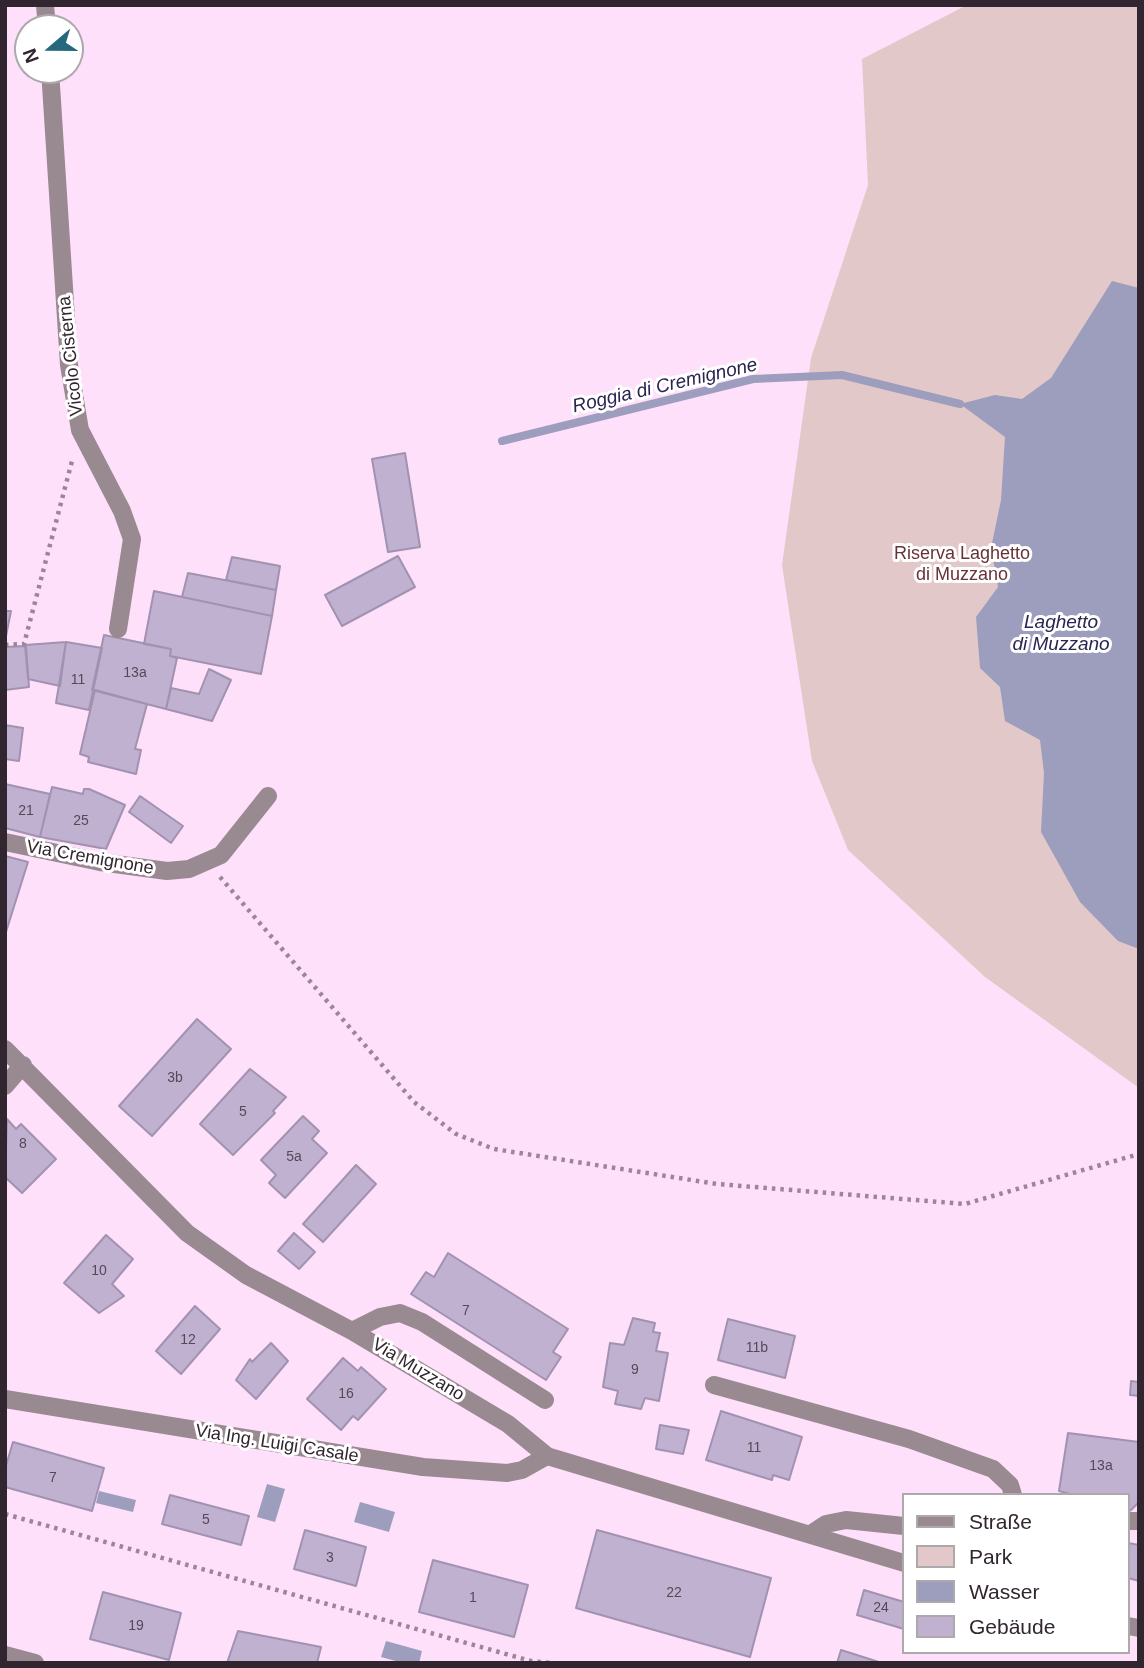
<!DOCTYPE html>
<meta charset="utf-8">
<style>
body{margin:0}
#map{position:relative;width:1144px;height:1668px;overflow:hidden;background:#fee0fa;font-family:Helvetica,sans-serif}
canvas{display:block}
.frame{position:absolute;inset:0;border:7px solid #31262f;pointer-events:none}
.legend{position:absolute;left:902px;top:1493px;width:228px;height:161px;box-sizing:border-box;background:#fff;border:2px solid #ada8ac;margin:0;padding:9px 12px;list-style:none;font-size:21px;color:#31262f}
.legend li{display:flex;align-items:center;gap:14px;height:35px}
.legend b{width:35px;border:2px solid #ada8ac}
.north{position:absolute;left:14px;top:14px;width:70px;height:70px;box-sizing:border-box;background:#fff;border:2px solid #ada8ac;border-radius:50%;rotate:250deg;font-size:19px;font-weight:700;line-height:28px;text-align:center;color:#31262f}
.north::after{content:'';display:block;margin:auto;width:24px;height:32px;background:#27697c;clip-path:polygon(50% 0,100% 100%,50% 72%,0 100%)}
</style>
<div id="map">
<canvas width="1144" height="1668"></canvas>
<div class="frame"></div>
<ul class="legend">
<li><b style="height:9px;background:#998990"></b>Straße</li>
<li><b style="height:19px;background:#e3c8ca"></b>Park</li>
<li><b style="height:19px;background:#9d9dbd"></b>Wasser</li>
<li><b style="height:19px;background:#c1b1d1"></b>Gebäude</li>
</ul>
<div class="north">N</div>
</div>
<script>
const context = document.querySelector('canvas').getContext('2d');
context.lineJoin = 'round';
function fillPath(path, color) {
  context.fillStyle = color;
  context.fill(path, 'evenodd');
}
function poly(rows) {
  const path = new Path2D();
  for (const r of rows) {
    path.moveTo(r[0], r[1]);
    for (let i = 2; i < r.length; i += 2) path.lineTo(r[i], r[i + 1]);
  }
  return path;
}
function stroke(path, color, width, dash) {
  context.strokeStyle = color;
  context.lineWidth = width;
  context.lineCap = dash ? 'butt' : 'round';
  context.setLineDash(dash || []);
  context.stroke(path);
}
function label(font, color, halo, rows, align = 'center') {
  context.font = font + ' Helvetica,sans-serif';
  context.lineWidth = 6;
  context.setLineDash([]);
  context.textBaseline = 'middle';
  context.strokeStyle = halo;
  context.fillStyle = color;
  for (const [text, x, y, turn = 0] of rows) {
    context.save();
    context.translate(x, y);
    context.rotate((+turn || 0) * Math.PI / 180);
    context.textAlign = isNaN(turn) ? turn : align;
    if (halo) context.strokeText(text, 0, 0);
    context.fillText(text, 0, 0);
    context.restore();
  }
}
fillPath(poly([
 [967,5,1139,5,1139,1088,985,977,848,850,812,761,782,565,811,358,868,185,862,59]
]), '#e3c8ca');
fillPath(poly([
 [1112,281,1139,288,1139,949,1118,941,1080,902,1041,832,1044,773,1040,740,1005,721,1000,687,980,668,976,617,998,587,991,548,1001,500,1005,437,960,404,995,395,1022,399,1051,378],
 [267,1484,285,1489,275,1522,257,1517],
 [99,1491,136,1500,133,1512,96,1503],
 [360,1502,395,1512,389,1532,354,1522],
 [386,1641,422,1651,419,1663,403,1663,381,1657]
]), '#9d9dbd');
stroke(poly([
 [502,441,753,379,842,375,960,404]
]), '#9d9dbd', 8);
const building = poly([
 [405,453,420,547,388,552,372,459,405,453],
 [398,556,415,587,342,626,325,595,398,556],
 [232,557,280,566,276,590,226,580,232,557],
 [188,573,276,590,272,616,182,597,188,573],
 [154,591,272,616,261,674,170,656,171,649,144,644,154,591],
 [5,611,11,611,5,641,5,611],
 [104,635,171,649,170,656,177,658,166,709,92,690,104,635],
 [66,642,102,648,89,710,56,703,66,642],
 [66,642,60,686,28,679,25,645,66,642],
 [26,646,29,687,5,690,5,647,26,646],
 [209,669,231,680,212,721,166,709,171,688,199,694,209,669],
 [95,690,147,704,135,749,141,750,136,774,88,762,89,757,80,754,95,690],
 [5,725,23,728,19,761,5,759,5,725],
 [5,784,50,794,40,837,5,828,5,784],
 [52,787,83,794,84,789,89,789,125,805,106,849,40,837,52,787],
 [140,796,183,826,171,843,129,812,140,796],
 [5,856,28,862,5,935,5,856],
 [197,1019,231,1049,152,1136,119,1106,197,1019],
 [250,1069,286,1097,273,1111,275,1113,233,1155,200,1124,250,1069],
 [303,1116,319,1131,312,1139,327,1153,285,1198,269,1183,276,1175,261,1160,303,1116],
 [7,1119,16,1129,21,1124,56,1159,22,1193,5,1177,7,1119],
 [356,1165,376,1184,323,1242,303,1224,356,1165],
 [294,1233,315,1252,299,1269,278,1251,294,1233],
 [106,1235,133,1259,112,1284,124,1296,99,1313,64,1283,106,1235],
 [448,1253,568,1329,553,1352,561,1357,546,1380,411,1294,426,1272,434,1277,448,1253],
 [195,1306,220,1329,181,1374,156,1351,195,1306],
 [633,1318,655,1323,653,1332,660,1333,656,1351,668,1353,659,1401,645,1398,641,1409,615,1404,618,1391,603,1387,610,1343,624,1345,633,1318],
 [728,1319,795,1336,785,1378,718,1360,728,1319],
 [271,1343,288,1361,256,1399,236,1380,250,1359,252,1362,271,1343],
 [343,1358,358,1371,361,1367,386,1389,358,1420,353,1416,341,1430,307,1399,343,1358],
 [1131,1381,1139,1382,1139,1396,1130,1395,1131,1381],
 [721,1411,802,1437,789,1480,773,1475,772,1480,706,1460,721,1411],
 [660,1425,689,1430,683,1454,656,1449,660,1425],
 [1068,1433,1139,1442,1139,1502,1131,1510,1128,1512,1128,1495,1074,1495,1059,1491,1068,1433],
 [13,1442,104,1468,92,1511,5,1487,5,1469,13,1442],
 [170,1495,249,1516,241,1545,162,1524,170,1495],
 [305,1530,366,1547,356,1586,294,1569,305,1530],
 [597,1530,771,1578,750,1657,576,1608,597,1530],
 [1128,1543,1139,1545,1139,1581,1128,1578,1128,1543],
 [433,1560,528,1585,514,1637,419,1612,433,1560],
 [864,1590,904,1602,904,1629,857,1615,864,1590],
 [103,1592,181,1613,169,1660,90,1639,103,1592],
 [238,1631,321,1647,317,1663,227,1663,238,1631],
 [841,1650,882,1663,837,1663,841,1650]
]);
fillPath(building, '#c1b1d1');
stroke(building, '#a292b1', 2);
stroke(poly([
 [5,645,24,644,72,461],
 [220,877,414,1102,456,1134,494,1149,717,1184,965,1204,1139,1154],
 [5,1514,531,1661,551,1663]
]), '#9b8697', 4.5, [3.5, 5]);
stroke(poly([
 [45,5,47,28],
 [50,70,69,365,80,430,122,511,132,539,118,629],
 [5,842,100,862,167,871,189,869,221,855,268,796],
 [5,1049,187,1233,246,1275,352,1331,508,1424,547,1456,904,1563],
 [5,1086,23,1065],
 [352,1331,380,1317,400,1313,422,1322,545,1400],
 [714,1385,909,1439,993,1469,1010,1485,1013,1495],
 [5,1399,423,1467,507,1473,522,1470,547,1456],
 [1128,1521,1139,1521],
 [811,1534,826,1524,846,1520,904,1526],
 [1128,1626,1139,1628],
 [5,1655,35,1663]
]), '#998990', 18);
label('14px', '#554958', null, [
 ["13a",135,673],
 ["11",78,680],
 ["21",26,811],
 ["25",81,821],
 ["3b",175,1078],
 ["5",243,1112],
 ["8",23,1144],
 ["5a",294,1157],
 ["10",99,1271],
 ["7",466,1311],
 ["12",188,1340],
 ["11b",757,1348],
 ["9",635,1370],
 ["16",346,1394],
 ["11",754,1448],
 ["13a",1101,1466],
 ["7",53,1478],
 ["5",206,1520],
 ["3",330,1558],
 ["22",674,1593],
 ["1",473,1598],
 ["24",881,1608],
 ["19",136,1626]
]);
label('18px', '#31262f', '#fff', [
 ["Vicolo Cisterna",71,356,-96],
 ["Via Cremignone",90,858,10],
 ["Via Muzzano",418,1370,31],
 ["Via Ing. Luigi Casale",277,1444,9]
]);
label('18px', '#683239', '#fff', [
 ["Riserva Laghetto",962,554],
 ["di Muzzano",962,575]
]);
label('italic 19px', '#2a2550', '#fff', [
 ["Roggia di Cremignone",665,386,-13],
 ["Laghetto",1061,623],
 ["di Muzzano",1061,645]
]);
</script>
